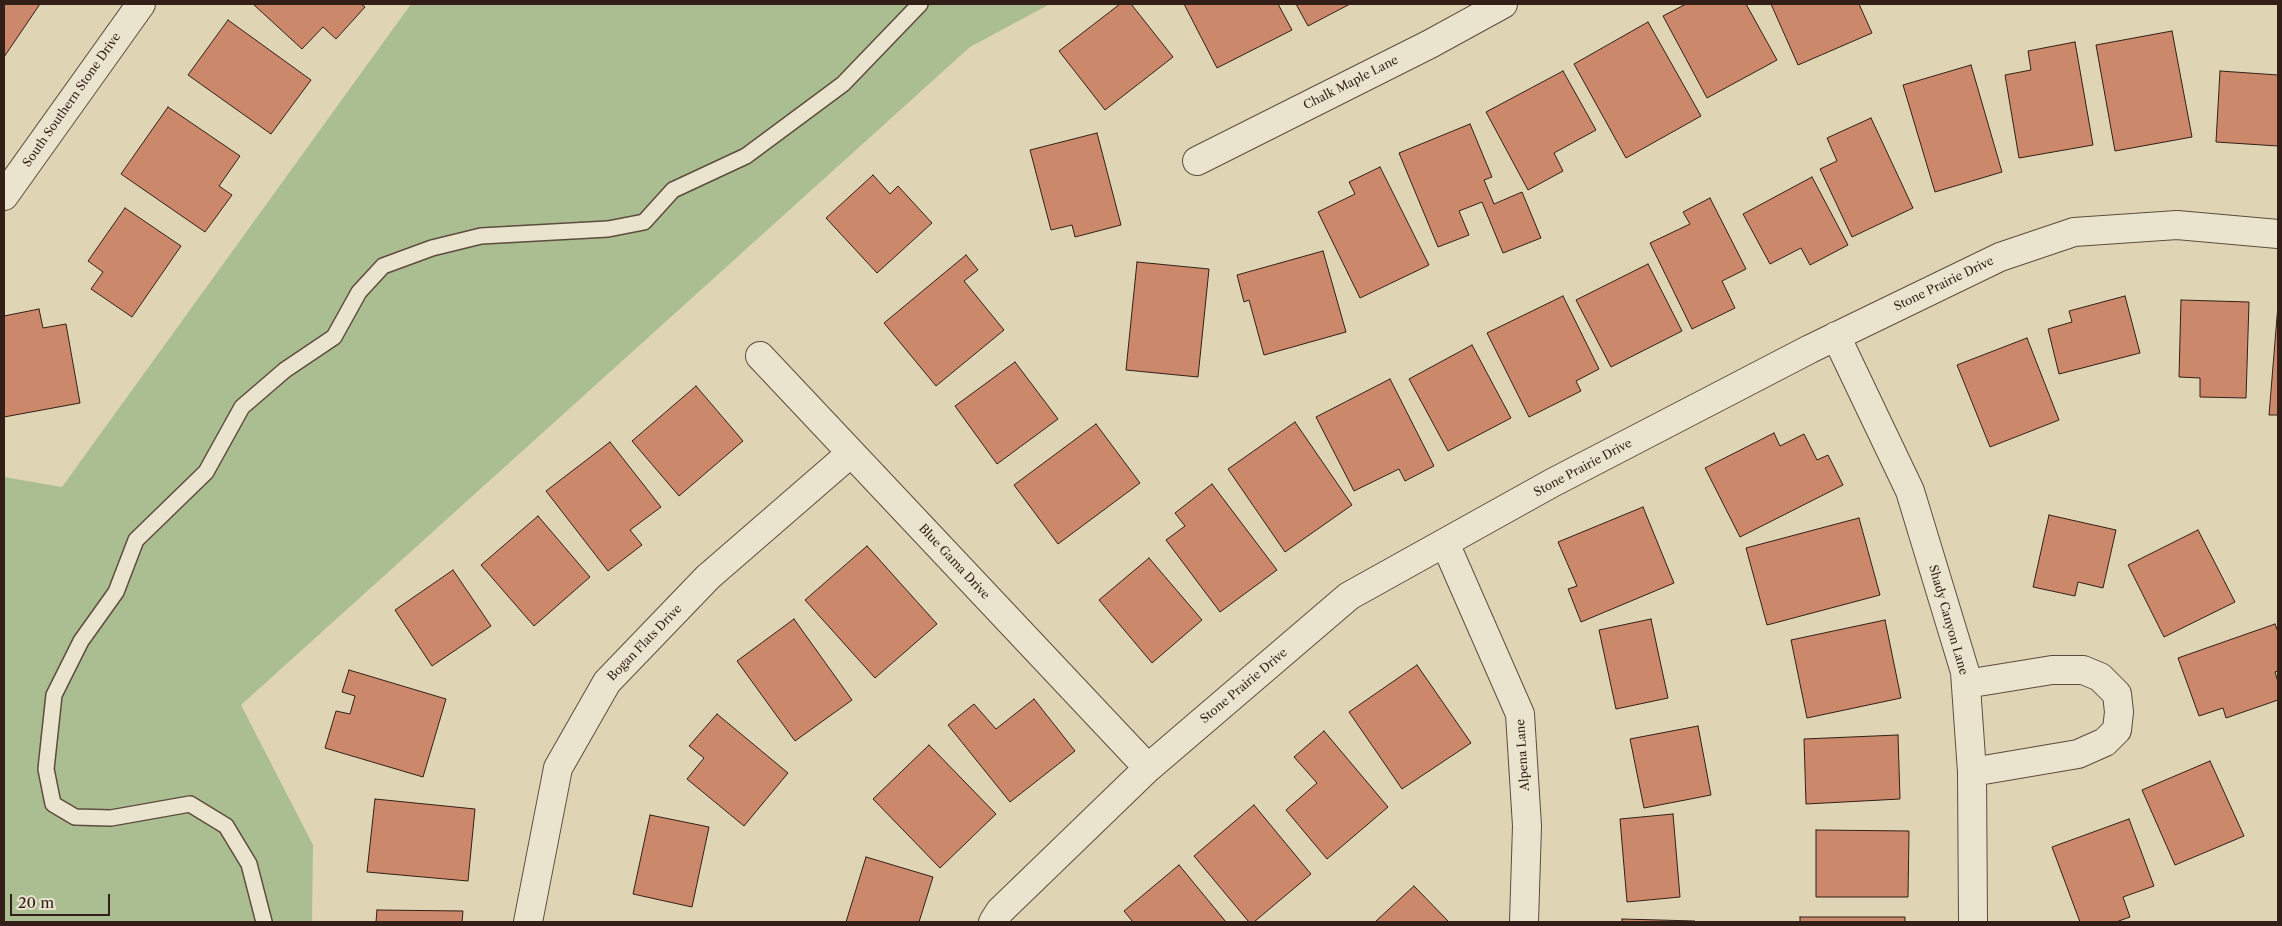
<!DOCTYPE html>
<style>
body{margin:0}
#map{position:relative;width:2282px;height:926px;overflow:hidden;background:#dfd5b4;font-family:"Libre Caslon Text",serif}
canvas{display:block}
.frame{position:absolute;inset:0;border:5px solid #331f17;pointer-events:none}
.scale{position:absolute;left:10px;top:894px;width:100px;height:22px;box-sizing:border-box;border:2px solid #331f17;border-top:0;padding-left:6px;font-size:15px;line-height:18px;white-space:nowrap;color:#331f17;-webkit-text-stroke:4px #eae4ce;paint-order:stroke}
</style>
<div id="map">
<canvas width="2282" height="926"></canvas>
<div class="frame"></div>
<div class="scale">20 m</div>
</div>
<script>
const context = document.querySelector('canvas').getContext('2d');
context.lineJoin = 'round';
function fillPath(path, color) {
  context.fillStyle = color;
  context.fill(path, 'evenodd');
}
function poly(rows) {
  const path = new Path2D();
  for (const r of rows) {
    path.moveTo(r[0], r[1]);
    for (let i = 2; i < r.length; i += 2) path.lineTo(r[i], r[i + 1]);
  }
  return path;
}
function stroke(path, color, width, dash) {
  context.strokeStyle = color;
  context.lineWidth = width;
  context.lineCap = dash ? 'butt' : 'round';
  context.setLineDash(dash || []);
  context.stroke(path);
}
function label(font, color, halo, rows, align = 'center') {
  context.font = font + ' "Libre Caslon Text",serif';
  context.lineWidth = 4;
  context.setLineDash([]);
  context.textBaseline = 'middle';
  context.strokeStyle = halo;
  context.fillStyle = color;
  for (const [text, x, y, turn = 0] of rows) {
    context.save();
    context.translate(x, y);
    context.rotate((+turn || 0) * Math.PI / 180);
    context.textAlign = isNaN(turn) ? turn : align;
    if (halo) context.strokeText(text, 0, 0);
    context.fillText(text, 0, 0);
    context.restore();
  }
}
fillPath(poly([
 [411,4,1050,4,970,47,241,705,313,845,312,922,4,922,4,477,62,487]
]), '#abbe92');
const building = poly([
 [4,4,40,4,4,57,4,4],
 [253,4,361,4,365,7,336,39,323,27,302,49,253,4],
 [1120,4,1131,4,1173,57,1105,110,1059,51,1120,4],
 [1184,4,1278,4,1292,30,1217,68,1184,4],
 [1296,4,1350,4,1308,26,1296,4],
 [1686,4,1746,4,1777,60,1707,98,1663,16,1686,4],
 [1771,4,1859,4,1872,33,1798,65,1771,4],
 [228,20,311,80,271,134,188,75,228,20],
 [1648,22,1701,116,1626,158,1574,64,1648,22],
 [2172,31,2192,137,2115,151,2096,45,2172,31],
 [2075,42,2093,145,2019,158,2005,75,2031,70,2028,51,2075,42],
 [1971,65,2002,172,1935,192,1903,85,1971,65],
 [1563,71,1596,130,1554,153,1563,171,1528,190,1486,112,1563,71],
 [2220,71,2278,75,2278,146,2216,142,2220,71],
 [168,107,240,156,219,186,232,195,205,232,121,174,168,107],
 [1871,118,1913,208,1852,237,1820,169,1837,161,1827,138,1871,118],
 [1470,124,1492,177,1484,180,1494,204,1522,192,1541,238,1503,253,1482,202,1459,211,1469,235,1438,247,1399,153,1470,124],
 [1097,133,1121,225,1075,237,1072,225,1051,230,1030,150,1097,133],
 [1380,167,1429,265,1360,298,1318,212,1355,194,1349,182,1380,167],
 [873,175,890,194,898,186,932,223,877,273,826,218,873,175],
 [1812,177,1848,245,1810,265,1801,248,1770,264,1743,214,1812,177],
 [1710,198,1746,269,1722,281,1735,308,1692,329,1650,243,1690,224,1683,212,1710,198],
 [125,208,181,246,132,317,91,289,103,272,88,261,125,208],
 [1323,251,1346,332,1264,355,1249,300,1244,302,1237,275,1323,251],
 [966,255,978,270,964,281,1004,330,936,386,884,323,966,255],
 [1137,262,1209,269,1198,377,1126,370,1137,262],
 [1648,264,1682,331,1611,367,1576,300,1648,264],
 [1563,296,1599,369,1576,381,1581,391,1529,417,1487,333,1563,296],
 [2125,296,2140,353,2059,374,2048,329,2072,322,2069,311,2125,296],
 [2181,300,2249,302,2246,398,2200,397,2200,378,2179,377,2181,300],
 [2278,305,2278,415,2269,415,2278,305],
 [39,309,43,328,66,324,80,403,4,417,4,316,39,309],
 [2027,338,2059,420,1990,447,1957,365,2027,338],
 [1472,345,1511,418,1448,451,1409,379,1472,345],
 [1015,362,1058,419,997,464,955,406,1015,362],
 [1390,379,1434,466,1405,481,1399,469,1354,491,1316,417,1390,379],
 [696,386,743,441,679,496,632,441,696,386],
 [1295,422,1352,505,1285,552,1228,469,1295,422],
 [1096,424,1140,483,1058,544,1014,485,1096,424],
 [1774,433,1780,446,1804,434,1817,460,1828,455,1843,485,1740,537,1705,468,1774,433],
 [610,442,661,507,630,530,642,545,608,571,546,491,610,442],
 [1212,484,1277,570,1220,612,1166,540,1185,526,1175,513,1212,484],
 [1643,507,1674,583,1581,622,1568,589,1577,586,1558,542,1643,507],
 [2049,515,2116,530,2103,588,2078,582,2075,596,2033,587,2049,515],
 [538,516,590,577,534,626,481,565,538,516],
 [1859,518,1880,595,1767,625,1746,548,1859,518],
 [2198,530,2235,602,2164,637,2128,565,2198,530],
 [867,546,937,624,875,678,805,600,867,546],
 [1149,558,1202,620,1152,663,1099,600,1149,558],
 [453,570,491,626,432,666,395,610,453,570],
 [794,619,852,700,795,741,737,661,794,619],
 [1651,619,1668,698,1616,709,1599,630,1651,619],
 [1885,620,1901,698,1807,718,1791,640,1885,620],
 [2275,624,2278,632,2278,671,2275,672,2278,682,2278,700,2226,718,2223,708,2199,716,2178,658,2275,624],
 [1417,665,1471,743,1402,789,1349,712,1417,665],
 [349,670,446,699,423,777,325,748,336,711,350,714,355,696,342,692,349,670],
 [1034,699,1075,751,1010,802,948,725,974,704,996,729,1034,699],
 [717,714,788,773,744,826,687,779,704,758,689,746,717,714],
 [1698,726,1711,795,1644,808,1630,739,1698,726],
 [1324,731,1388,807,1327,859,1286,810,1317,783,1294,757,1324,731],
 [1898,735,1900,799,1806,804,1804,739,1898,735],
 [929,745,996,814,940,868,873,799,929,745],
 [2210,761,2244,836,2175,865,2142,790,2210,761],
 [375,799,475,809,468,881,367,872,375,799],
 [1254,805,1311,874,1254,922,1249,922,1194,856,1254,805],
 [1673,814,1680,897,1627,902,1620,819,1673,814],
 [650,815,709,827,692,907,633,894,650,815],
 [2129,819,2154,886,2123,897,2130,917,2116,922,2080,922,2052,847,2129,819],
 [1816,830,1909,831,1908,897,1816,897,1816,830],
 [866,857,933,877,919,922,846,922,866,857],
 [1179,865,1226,922,1133,922,1124,911,1179,865],
 [1414,886,1449,922,1375,922,1414,886],
 [377,910,463,911,462,922,376,922,377,910],
 [1800,917,1905,917,1905,922,1800,922,1800,917],
 [1622,919,1695,921,1695,922,1622,922,1622,919]
]);
fillPath(building, '#cc886a');
stroke(building, '#331f17', 1);
const service = poly([
 [264,922,249,864,226,826,190,804,111,818,75,817,53,804,46,769,54,695,81,641,116,592,136,540,206,472,242,407,285,370,334,337,359,292,383,266,432,248,481,236,608,229,644,222,673,190,746,156,843,84,920,4]
]);
const minor = poly([
 [1197,161,1430,44,1503,4],
 [4,196,141,4],
 [1836,336,1910,491,1965,672,1972,772,1973,922],
 [760,356,1148,768],
 [1445,543,1520,714,1527,826,1524,922],
 [1966,684,2052,670,2083,670,2100,677,2117,694,2119,712,2117,730,2105,742,2078,754,1972,772],
 [528,922,558,768,607,682,708,577,851,453],
 [993,922,1000,911,1148,768,1349,596,1552,483,1810,349,2000,257,2074,232,2177,225,2278,234]
]);
stroke(service, '#5e4c3e', 18);
stroke(minor, '#5e4c3e', 30);
stroke(service, '#eae4ce', 15);
stroke(minor, '#eae4ce', 28);
label('12px', '#331f17', '#eae4ce', [
 ["Chalk Maple Lane",1351,83,-27],
 ["South Southern Stone Drive",72,100,-55],
 ["Stone Prairie Drive",1944,284,-26],
 ["Stone Prairie Drive",1583,468,-28],
 ["Blue Gama Drive",954,562,47],
 ["Shady Canyon Lane",1948,620,74],
 ["Bogan Flats Drive",645,643,-46],
 ["Stone Prairie Drive",1244,686,-40],
 ["Alpena Lane",1523,755,-94]
]);
</script>
